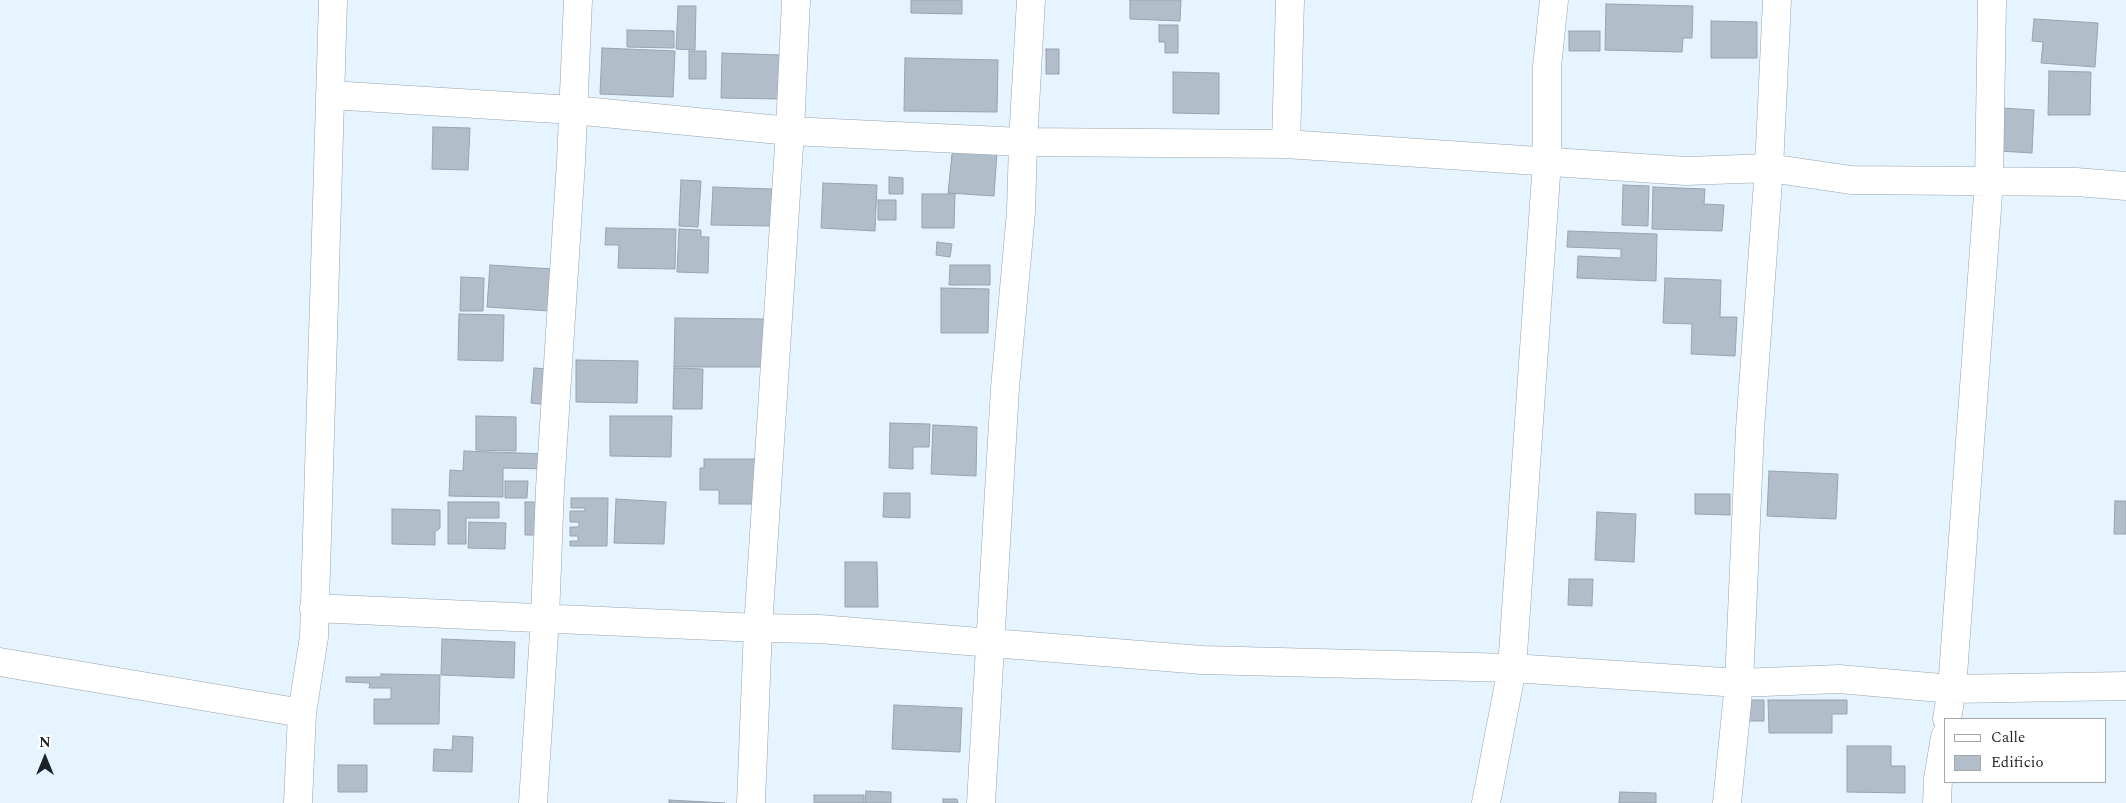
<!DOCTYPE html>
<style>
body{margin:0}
#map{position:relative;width:2126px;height:803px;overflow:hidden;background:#e6f4ff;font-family:Spectral,serif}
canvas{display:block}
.legend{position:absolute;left:1944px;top:718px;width:162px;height:65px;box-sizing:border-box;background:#fff;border:1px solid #a5a7a8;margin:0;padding:6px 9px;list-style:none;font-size:15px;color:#1d2226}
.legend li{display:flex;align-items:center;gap:10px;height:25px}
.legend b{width:25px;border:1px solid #a5a7a8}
.north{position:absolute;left:20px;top:733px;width:50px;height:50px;-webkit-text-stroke:4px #fff;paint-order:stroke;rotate:0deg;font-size:14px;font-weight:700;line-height:20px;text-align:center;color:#1d2226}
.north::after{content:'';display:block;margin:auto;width:18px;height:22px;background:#1d2226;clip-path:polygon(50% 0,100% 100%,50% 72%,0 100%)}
</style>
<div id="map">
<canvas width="2126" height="803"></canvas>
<ul class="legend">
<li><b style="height:6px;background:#fff"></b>Calle</li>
<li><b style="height:14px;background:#b1bec9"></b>Edificio</li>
</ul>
<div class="north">N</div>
</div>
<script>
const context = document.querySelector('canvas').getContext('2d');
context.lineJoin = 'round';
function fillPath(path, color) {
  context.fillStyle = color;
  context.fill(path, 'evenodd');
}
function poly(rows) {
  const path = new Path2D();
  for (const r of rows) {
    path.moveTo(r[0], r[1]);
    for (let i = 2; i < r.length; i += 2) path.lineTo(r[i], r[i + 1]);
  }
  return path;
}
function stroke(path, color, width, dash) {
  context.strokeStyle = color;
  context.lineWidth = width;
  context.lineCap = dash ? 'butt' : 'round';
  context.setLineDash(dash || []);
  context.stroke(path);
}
const building = poly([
 [911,0,962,0,962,14,911,13,911,0],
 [1130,0,1181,0,1180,21,1130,19,1130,0],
 [1606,4,1693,6,1692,38,1683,38,1682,52,1605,50,1606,4],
 [678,6,696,6,695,50,676,49,678,6],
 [2034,19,2098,23,2095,67,2041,63,2043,42,2032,41,2034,19],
 [1711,21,1757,22,1757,58,1711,58,1711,21],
 [1159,25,1178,25,1178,53,1165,53,1165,42,1159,42,1159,25],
 [627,30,674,31,674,48,627,47,627,30],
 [1569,31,1600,31,1600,51,1569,51,1569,31],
 [602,48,675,51,673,97,600,94,602,48],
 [1046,49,1059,49,1059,74,1046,74,1046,49],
 [689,51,706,51,706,79,689,79,689,51],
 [722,53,781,55,781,99,721,98,722,53],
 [905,58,998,60,997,112,904,111,905,58],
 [2049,71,2091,72,2090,115,2048,115,2049,71],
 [1173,72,1219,73,1219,114,1173,113,1173,72],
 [2002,108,2034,110,2032,153,1999,151,2002,108],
 [433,127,470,128,468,170,432,169,433,127],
 [955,149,997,152,994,196,948,193,952,154,955,149],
 [889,177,903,178,903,194,889,194,889,177],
 [681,180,701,181,698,227,679,226,681,180],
 [823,183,877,185,875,231,821,228,823,183],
 [1623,185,1649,186,1648,226,1622,225,1623,185],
 [713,187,772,189,771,226,711,225,713,187],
 [1653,187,1705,189,1704,204,1724,205,1722,231,1652,229,1653,187],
 [922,194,955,194,954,228,922,228,922,194],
 [878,200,896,200,896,220,878,220,878,200],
 [606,228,676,229,675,269,618,268,619,245,605,245,606,228],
 [679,229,701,230,701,237,709,237,708,273,677,272,679,229],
 [1568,231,1657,234,1656,281,1577,278,1578,256,1621,258,1621,249,1567,247,1568,231],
 [937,242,952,244,950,257,936,255,937,242],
 [490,265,553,269,550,311,487,307,490,265],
 [950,265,990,265,990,285,949,285,950,265],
 [461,277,484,278,483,311,460,311,461,277],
 [1665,278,1721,280,1720,317,1737,317,1735,356,1691,354,1692,324,1663,323,1665,278],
 [941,288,989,289,988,333,941,333,941,288],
 [459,314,504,315,503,361,458,360,459,314],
 [675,318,764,319,763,367,674,367,675,318],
 [576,360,638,361,637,403,576,402,576,360],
 [534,368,549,369,547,405,531,403,534,368],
 [674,368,703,369,702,409,673,409,674,368],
 [476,416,516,417,516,451,476,450,476,416],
 [610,416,672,416,671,457,610,456,610,416],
 [890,423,930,424,929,447,913,447,913,469,889,468,890,423],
 [933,425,977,427,976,476,931,474,933,425],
 [464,451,547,454,547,469,503,468,503,497,449,496,450,470,463,471,464,451],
 [704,459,761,459,760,504,719,504,719,490,700,490,700,468,704,468,704,459],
 [1769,471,1838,474,1836,519,1767,516,1769,471],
 [505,481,528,481,527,498,505,498,505,481],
 [884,493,910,493,910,518,883,517,884,493],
 [1695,494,1730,494,1730,515,1695,514,1695,494],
 [571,498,608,498,607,546,570,546,570,541,578,541,578,536,570,536,570,527,579,527,579,522,570,522,570,511,585,511,585,508,571,508,571,498],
 [616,499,666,502,664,544,614,543,616,499],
 [2115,501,2126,501,2126,534,2114,534,2115,501],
 [448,502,499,502,499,518,466,518,466,544,448,544,448,502],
 [525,502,541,502,541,535,525,535,525,502],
 [392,509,440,510,440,528,435,532,435,545,392,544,392,509],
 [1597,512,1636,514,1634,562,1595,560,1597,512],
 [469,522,506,523,505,549,468,548,469,522],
 [845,562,877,562,878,607,845,607,845,562],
 [1569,579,1593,579,1592,606,1568,605,1569,579],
 [442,639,515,642,514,678,441,675,442,639],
 [381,674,440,675,439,724,374,724,374,699,391,699,391,688,369,688,370,683,346,682,346,677,381,677,381,674],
 [1747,700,1764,700,1764,721,1747,721,1747,700],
 [1768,700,1847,700,1847,714,1832,714,1832,733,1769,733,1768,700],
 [894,705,962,708,960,752,892,749,894,705],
 [453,736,473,737,472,772,433,771,434,749,452,750,453,736],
 [1847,746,1891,746,1891,766,1905,766,1905,793,1847,792,1847,746],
 [338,765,367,765,367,792,338,792,338,765],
 [866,791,891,792,891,803,865,803,866,791],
 [1620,792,1656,793,1656,803,1619,803,1620,792],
 [814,795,864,795,864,803,814,803,814,795],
 [943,799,957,799,958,803,943,803,943,799],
 [669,800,725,803,669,803,669,800]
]);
fillPath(building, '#b1bec9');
stroke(building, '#97a4ae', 1);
const minor = poly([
 [330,95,573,110,790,131,1023,142,1286,144,1686,171,1769,168,1851,180,2076,182,2126,186],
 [1286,144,1290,0],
 [314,608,758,628,819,629,1202,660,1512,668,1739,683,1839,679,1952,689,2126,686],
 [0,662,302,713],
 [1947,719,1952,689,1989,181,1992,0],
 [298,803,302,713,314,637,333,0],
 [533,803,545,618,550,488,571,162,578,0],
 [751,803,758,628,790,131,796,0],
 [981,803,1005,388,1021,212,1023,142,1031,0],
 [1486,803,1512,668,1547,161,1547,67,1554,0],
 [1727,803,1739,683,1750,429,1769,168,1777,0],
 [1937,803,1938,779,1945,737]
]);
stroke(minor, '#96a3ad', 29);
stroke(minor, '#fff', 28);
</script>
